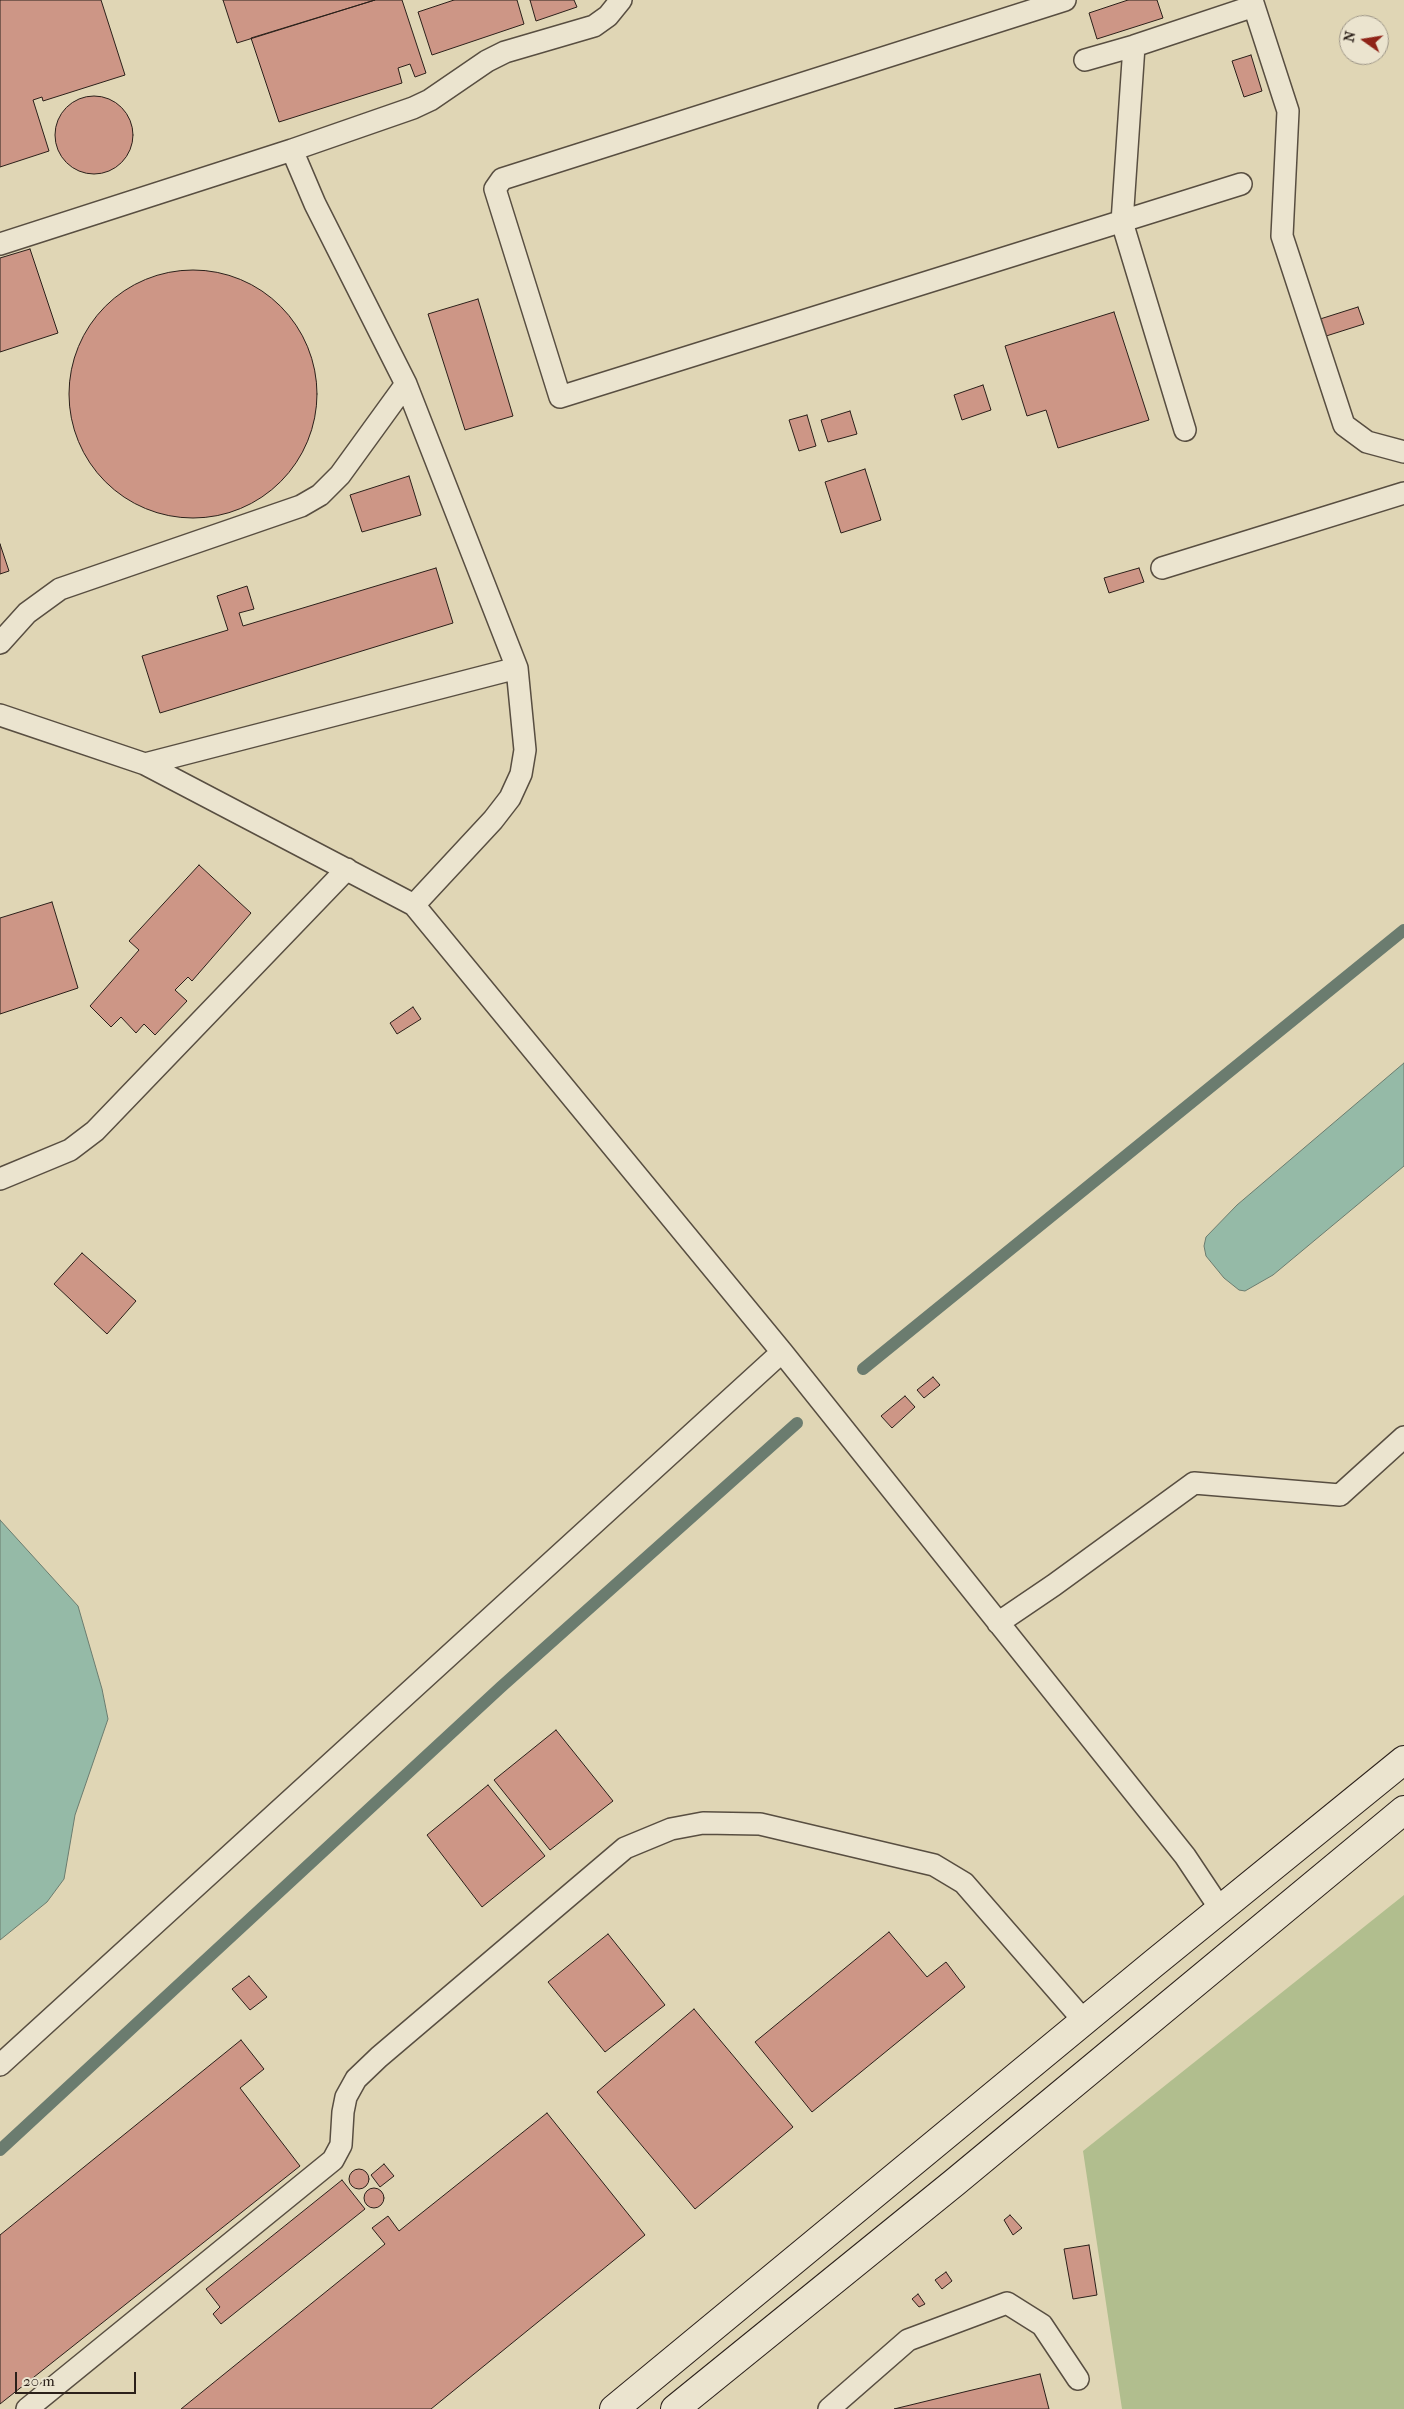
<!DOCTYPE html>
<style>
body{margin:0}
#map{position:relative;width:1404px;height:2409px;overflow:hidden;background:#e0d6b5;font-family:"IM FELL French Canon",serif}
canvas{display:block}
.north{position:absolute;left:1339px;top:15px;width:50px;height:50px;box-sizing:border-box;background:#ebe4cf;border:1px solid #9e9687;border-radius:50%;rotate:283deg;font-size:14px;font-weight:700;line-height:20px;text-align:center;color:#2b201a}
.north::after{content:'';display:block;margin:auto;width:18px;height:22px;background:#8f2418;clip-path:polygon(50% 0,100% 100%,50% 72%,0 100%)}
.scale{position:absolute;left:15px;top:2372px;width:121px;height:22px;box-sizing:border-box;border:2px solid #2b201a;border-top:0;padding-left:6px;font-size:15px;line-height:18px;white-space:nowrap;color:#2b201a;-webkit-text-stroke:4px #ebe4cf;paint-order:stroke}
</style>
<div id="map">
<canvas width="1404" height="2409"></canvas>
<div class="north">N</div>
<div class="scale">20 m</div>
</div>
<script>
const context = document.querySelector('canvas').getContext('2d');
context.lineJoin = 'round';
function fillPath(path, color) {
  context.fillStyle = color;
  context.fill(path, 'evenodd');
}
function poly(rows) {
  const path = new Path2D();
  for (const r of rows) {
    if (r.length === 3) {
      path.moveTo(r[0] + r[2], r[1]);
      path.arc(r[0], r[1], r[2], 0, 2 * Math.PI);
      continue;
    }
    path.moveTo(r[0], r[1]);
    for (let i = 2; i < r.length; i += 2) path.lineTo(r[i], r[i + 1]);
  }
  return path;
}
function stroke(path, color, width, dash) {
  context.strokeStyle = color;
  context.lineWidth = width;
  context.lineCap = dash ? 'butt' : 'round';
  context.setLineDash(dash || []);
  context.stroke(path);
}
fillPath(poly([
 [1404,1895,1404,2409,1122,2409,1083,2151]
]), '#b1be8e');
const water = poly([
 [1404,1063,1404,1166,1273,1275,1245,1291,1239,1290,1224,1278,1206,1256,1204,1246,1206,1237,1237,1205,1404,1063],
 [0,1520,78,1606,102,1689,108,1719,75,1815,64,1879,47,1902,0,1940,0,1520]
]);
fillPath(water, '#95baa7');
stroke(water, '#6b7c6f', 1);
stroke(poly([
 [863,1369,1404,930],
 [0,2150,501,1687,797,1423]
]), '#6b7c6f', 12);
const building = poly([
 [0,0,101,0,125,75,43,101,42,97,33,100,49,151,0,167,0,0],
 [223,0,375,0,237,43,223,0],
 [375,0,402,0,426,73,415,77,410,64,398,68,402,83,279,122,251,38,375,0],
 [454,0,517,0,524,24,432,55,418,12,454,0],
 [530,0,574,0,577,7,536,21,530,0],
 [1128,0,1157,0,1163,18,1097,39,1089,13,1128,0],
 [1251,55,1262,91,1244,97,1232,61,1251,55],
 [94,135,39],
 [30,249,58,333,0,352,0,258,30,249],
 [193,394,124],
 [478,299,513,416,465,430,428,314,478,299],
 [1358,307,1364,324,1323,337,1317,320,1358,307],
 [1114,312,1149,420,1058,448,1046,410,1027,416,1005,346,1114,312],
 [983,385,991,410,962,420,954,395,983,385],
 [850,411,857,434,828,442,821,420,850,411],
 [807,415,816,446,799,451,789,420,807,415],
 [865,469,881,520,841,533,825,482,865,469],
 [409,476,421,515,362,532,350,495,409,476],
 [0,544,9,571,0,574,0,544],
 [436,568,453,623,160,713,142,656,228,630,217,596,247,586,254,609,239,613,243,626,436,568],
 [1139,568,1144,582,1109,593,1104,578,1139,568],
 [199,865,251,913,192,981,188,977,175,990,187,1001,155,1035,144,1024,136,1033,121,1017,111,1027,90,1006,139,950,129,941,199,865],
 [52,902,78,988,0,1014,0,918,52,902],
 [413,1007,421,1019,397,1034,390,1023,413,1007],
 [82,1253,136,1301,107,1334,54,1284,82,1253],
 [933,1377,940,1385,924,1398,917,1390,933,1377],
 [905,1396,915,1407,892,1428,881,1416,905,1396],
 [556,1730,613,1801,550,1850,494,1780,556,1730],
 [488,1785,545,1856,482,1907,427,1835,488,1785],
 [889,1932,927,1977,946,1962,965,1987,812,2112,755,2042,889,1932],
 [608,1934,665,2005,605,2052,548,1982,608,1934],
 [249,1976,267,1997,250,2010,232,1989,249,1976],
 [694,2009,793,2127,695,2209,597,2092,694,2009],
 [241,2040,264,2069,240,2088,300,2166,0,2404,0,2235,241,2040],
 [547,2113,645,2235,431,2409,181,2409,385,2244,372,2228,388,2216,399,2231,547,2113],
 [384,2164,394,2176,380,2187,371,2175,384,2164],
 [359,2179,10],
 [342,2180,365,2209,221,2324,213,2314,220,2307,206,2289,342,2180],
 [374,2198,10],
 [1010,2215,1022,2228,1013,2235,1004,2220,1010,2215],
 [1089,2245,1097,2295,1073,2299,1064,2249,1089,2245],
 [946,2272,952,2281,942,2289,935,2280,946,2272],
 [918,2294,925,2304,919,2307,912,2299,918,2294],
 [1040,2374,1049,2409,894,2409,968,2391,1040,2374]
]);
fillPath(building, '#cd9686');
stroke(building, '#2b201a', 1);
const lane = poly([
 [1065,0,502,179,495,189,560,397,1241,184],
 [1252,0,1288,111,1282,236,1344,425,1367,442,1404,452],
 [1134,46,1122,222,1185,430],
 [1085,60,1134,46,1254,6],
 [0,244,292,150],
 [1162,568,1404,493],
 [0,643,27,613,60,589,301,506,320,495,340,475,406,384],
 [0,715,145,764,414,905,782,1352,1185,1856,1221,1910],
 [145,764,517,668],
 [414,905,493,820,510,798,521,774,525,750,517,668,406,384,315,204,292,150,413,108,430,100,487,61,505,52,594,26,608,16,621,0],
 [0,1179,70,1150,95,1131,347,869],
 [998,1623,1054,1585,1194,1483,1340,1495,1404,1437],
 [0,2065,782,1352],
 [27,2409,333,2160,341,2145,343,2112,346,2097,356,2079,379,2057,625,1848,671,1829,703,1823,760,1824,934,1865,964,1883,1085,2022],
 [829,2409,908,2340,1007,2303,1042,2325,1078,2379]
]);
const secondary = poly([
 [614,2409,1153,1964,1404,1760],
 [675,2409,955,2182,1404,1810]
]);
stroke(lane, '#584e41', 24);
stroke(secondary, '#2b201a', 30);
stroke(lane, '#ebe4cf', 21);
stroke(secondary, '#ebe4cf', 28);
</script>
